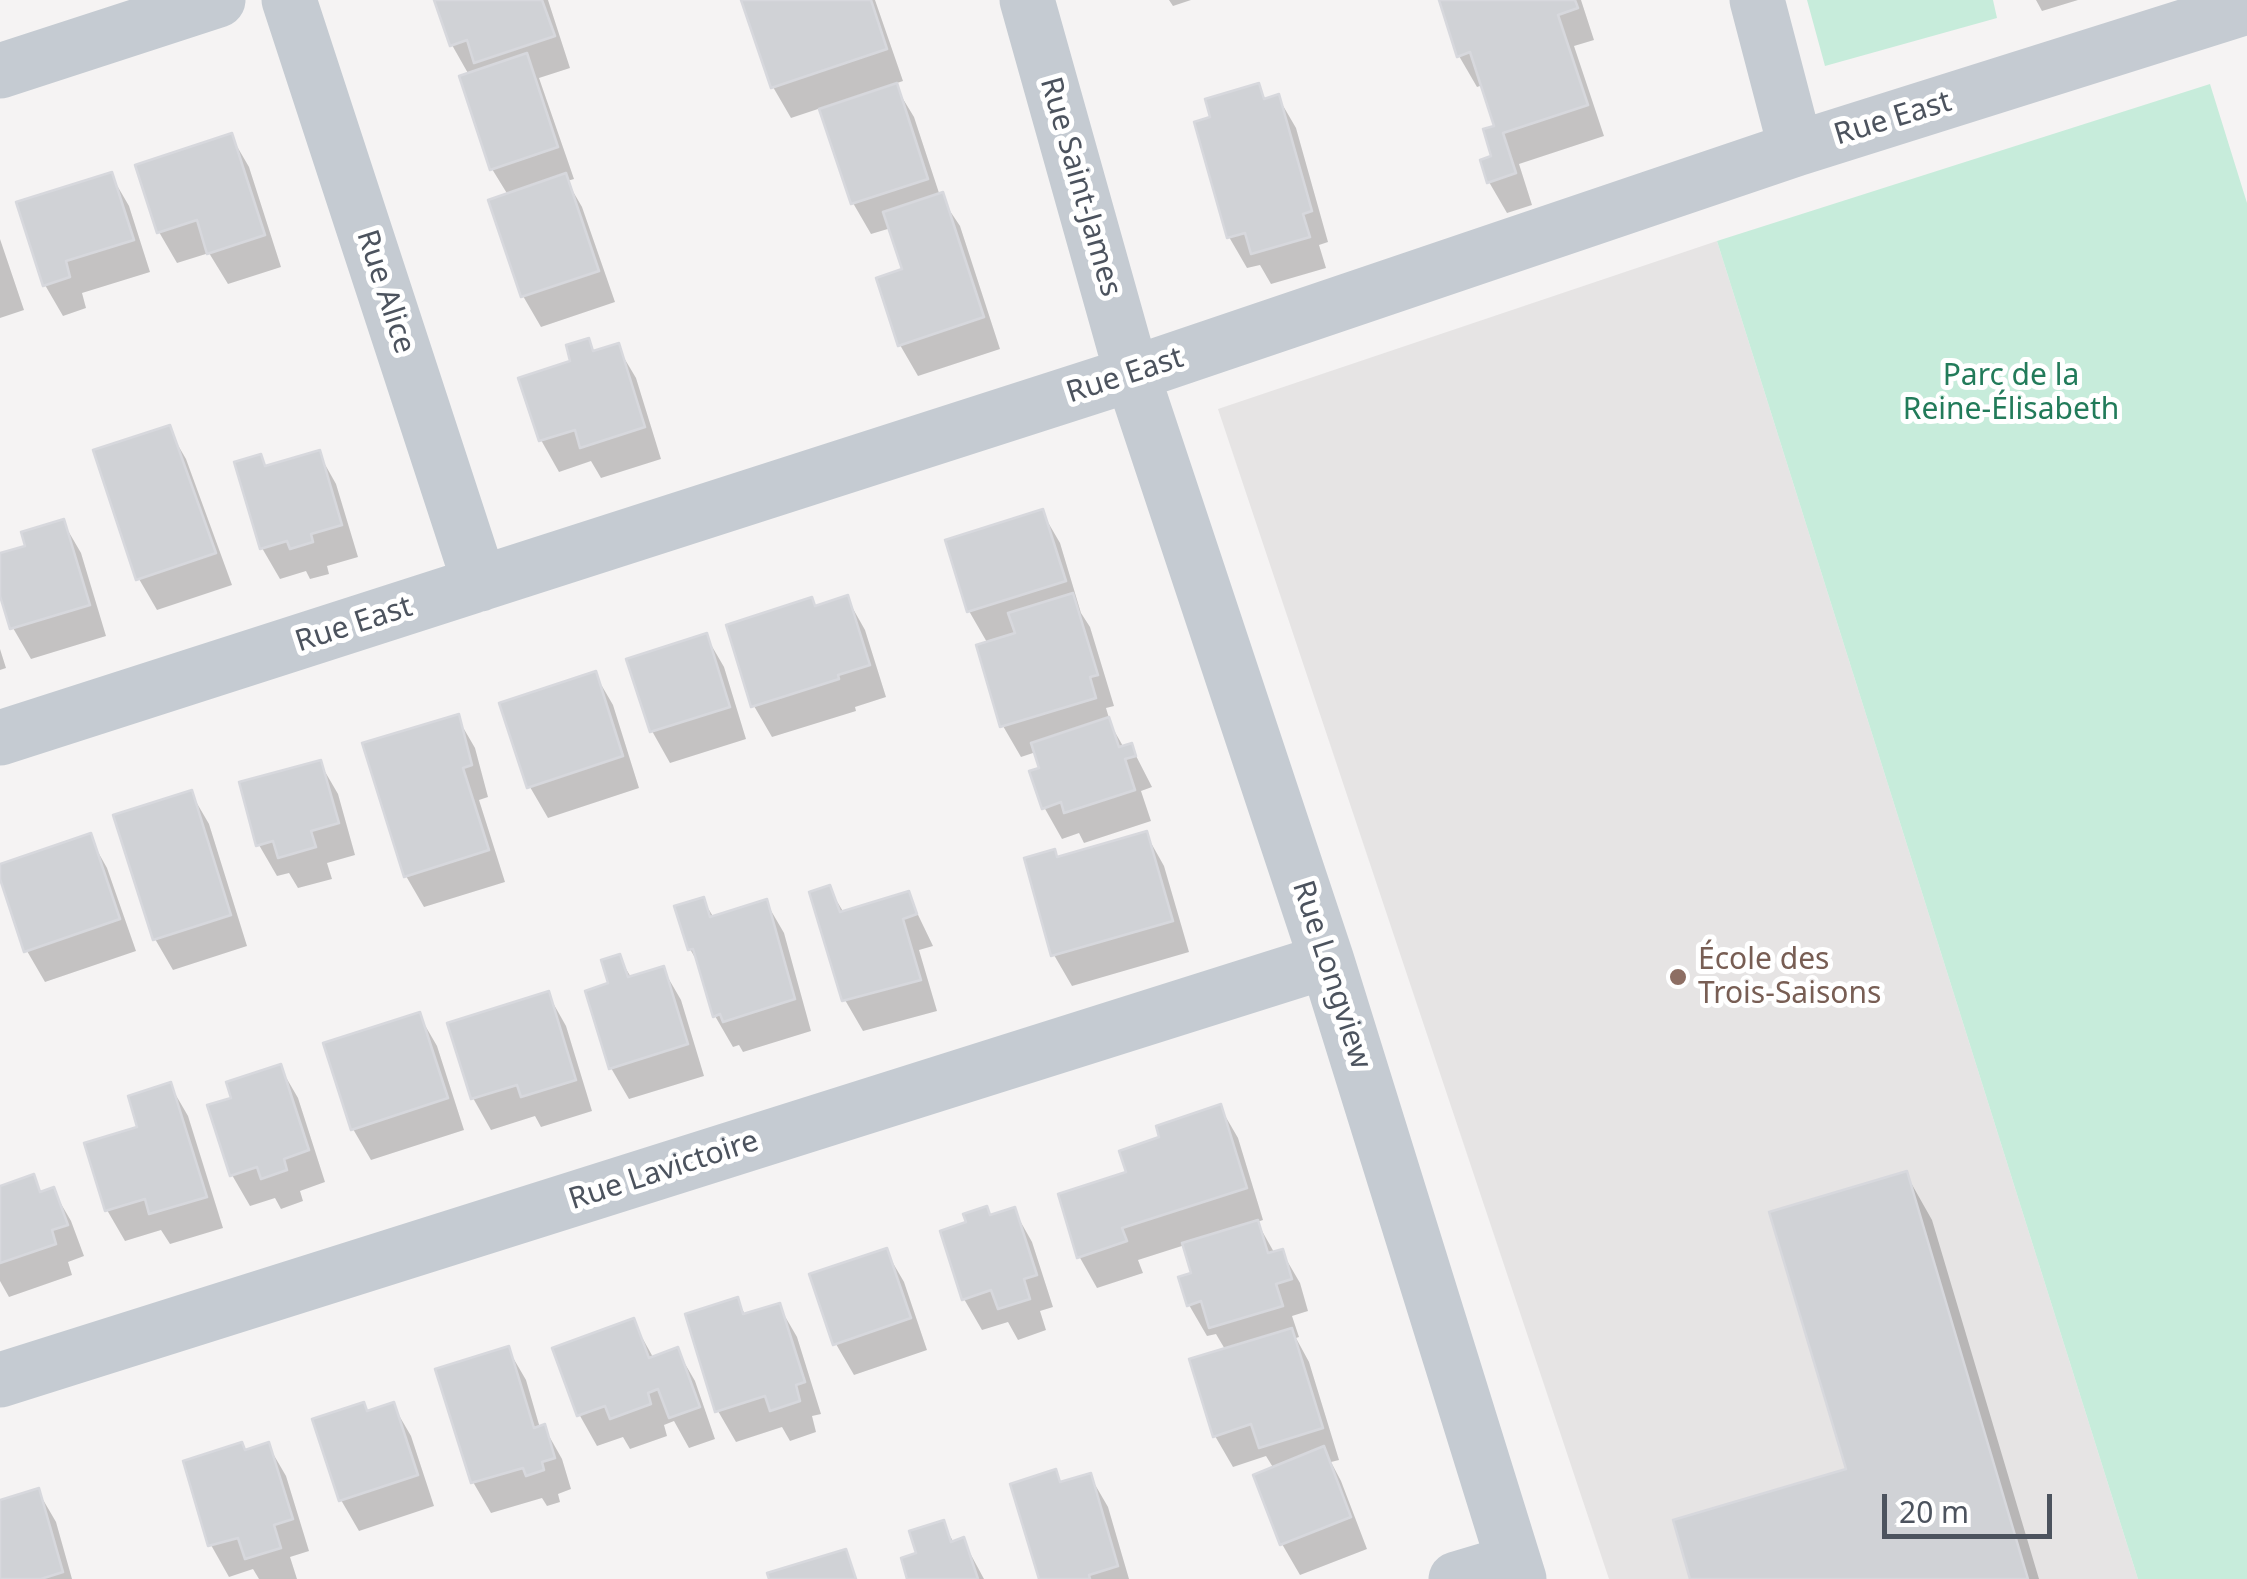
<!DOCTYPE html>
<meta charset="utf-8">
<style>
body{margin:0}
#map{position:relative;width:2247px;height:1579px;overflow:hidden;background:#f5f3f3;font-family:"Noto Sans",sans-serif}
canvas{display:block}
.scale{position:absolute;left:1882px;top:1494px;width:170px;height:45px;box-sizing:border-box;border:5px solid #4c535e;border-top:0;padding-left:12px;font-size:30px;line-height:35px;white-space:nowrap;color:#4c535e;-webkit-text-stroke:8px #fff;paint-order:stroke}
</style>
<div id="map">
<canvas width="2247" height="1579"></canvas>
<div class="scale">20 m</div>
</div>
<script>
const context = document.querySelector('canvas').getContext('2d');
context.lineJoin = 'round';
function fillPath(path, color) {
  context.fillStyle = color;
  context.fill(path, 'evenodd');
}
function poly(rows) {
  const path = new Path2D();
  for (const r of rows) {
    path.moveTo(r[0], r[1]);
    for (let i = 2; i < r.length; i += 2) path.lineTo(r[i], r[i + 1]);
  }
  return path;
}
function stroke(path, color, width, dash) {
  context.strokeStyle = color;
  context.lineWidth = width;
  context.lineCap = dash ? 'butt' : 'round';
  context.setLineDash(dash || []);
  context.stroke(path);
}
function label(font, color, halo, rows, align = 'center') {
  context.font = font + ' "Noto Sans",sans-serif';
  context.lineWidth = 10;
  context.setLineDash([]);
  context.textBaseline = 'middle';
  context.strokeStyle = halo;
  context.fillStyle = color;
  for (const [text, x, y, turn = 0] of rows) {
    context.save();
    context.translate(x, y);
    context.rotate((+turn || 0) * Math.PI / 180);
    context.textAlign = isNaN(turn) ? turn : align;
    if (halo) context.strokeText(text, 0, 0);
    context.fillText(text, 0, 0);
    context.restore();
  }
}
fillPath(poly([
 [1717,241,2138,1579,1609,1579,1218,409]
]), '#e6e4e4');
fillPath(poly([
 [1807,0,1993,0,1997,18,1825,66],
 [2210,84,2247,203,2247,1579,2138,1579,1717,241]
]), '#c7ecdb');
fillPath(poly([
 [437,0,548,0,570,68,539,78,574,179,567,181,582,207,615,302,541,327,523,296,508,195,492,169,469,75,452,45],
 [744,0,875,0,903,81,894,84,914,117,940,196,960,226,1000,349,918,376,900,345,905,271,891,228,871,234,853,203,821,108,791,118,773,87],
 [1169,0,1191,0,1173,6],
 [1442,0,1581,0,1594,40,1574,46,1604,136,1519,164,1532,205,1507,213,1489,182,1497,127,1483,85,1477,87,1459,56],
 [2036,0,2078,0,2042,11],
 [1258,86,1266,100,1278,97,1296,128,1328,242,1319,245,1326,268,1271,284,1260,265,1247,268,1229,237,1214,119],
 [231,136,249,167,281,267,228,284,209,253,177,263,159,232],
 [111,175,129,206,150,272,82,293,86,308,63,316,45,285],
 [0,239,24,310,0,318],
 [588,341,595,353,617,346,636,378,661,459,601,478,591,461,559,472,541,440,522,379,573,362],
 [168,428,186,459,232,585,157,610,139,579],
 [318,452,336,484,358,557,327,566,329,574,310,579,306,571,280,579,262,548,260,457,266,468],
 [1042,512,1060,543,1081,613,1090,627,1114,706,1106,708,1111,725,1124,748,1131,746,1152,787,1141,791,1151,821,1084,843,1079,833,1062,839,1044,807,1042,770,1036,752,1021,757,1003,726,988,644,969,611],
 [63,522,81,553,106,636,31,659,13,628,0,588,0,556,28,547],
 [847,598,865,630,886,697,855,707,856,711,772,737,754,706,815,608],
 [706,636,724,667,746,739,670,763,652,731,629,661],
 [0,649,6,668,0,670],
 [595,674,613,705,639,788,548,818,530,787],
 [457,717,475,748,488,797,479,800,505,882,424,907,406,876],
 [320,763,338,794,355,855,327,863,332,879,298,888,289,873,277,876,259,845],
 [191,793,209,824,247,946,173,970,155,939],
 [1146,834,1164,866,1189,952,1072,986,1054,955,1058,859],
 [89,836,107,868,136,951,45,982,27,951,0,867],
 [829,888,844,913,908,894,933,946,919,950,937,1011,863,1031,845,1000],
 [703,900,714,918,766,902,784,933,811,1031,743,1052,739,1045,733,1047,715,1016,702,970,690,949],
 [619,957,632,979,663,969,681,1000,704,1076,629,1099,611,1068,612,985],
 [548,994,566,1026,592,1111,541,1127,535,1116,491,1130,473,1098],
 [419,1015,437,1046,464,1130,371,1160,353,1129],
 [280,1067,298,1098,325,1182,300,1191,303,1201,281,1209,275,1198,250,1206,232,1175,234,1100],
 [170,1085,188,1116,223,1228,170,1244,161,1230,125,1241,107,1210,140,1129],
 [1220,1107,1238,1138,1263,1220,1257,1222,1275,1254,1282,1252,1300,1283,1308,1311,1292,1316,1299,1337,1296,1338,1309,1362,1339,1460,1331,1462,1341,1481,1367,1549,1300,1575,1282,1544,1256,1476,1274,1469,1266,1456,1233,1467,1215,1436,1226,1351,1216,1334,1207,1336,1189,1305,1194,1275,1185,1245,1138,1260,1143,1273,1097,1288,1079,1256,1129,1174,1163,1139],
 [1906,1174,1932,1220,2039,1579,1693,1579,1849,1470],
 [33,1177,42,1194,53,1190,71,1221,84,1256,68,1262,72,1275,9,1297,0,1281,0,1188],
 [1014,1210,1032,1242,1053,1307,1040,1311,1046,1330,1018,1340,1008,1322,982,1330,964,1299,991,1218],
 [886,1251,904,1282,927,1350,854,1375,836,1344],
 [737,1300,746,1316,779,1306,797,1337,821,1414,812,1416,816,1432,790,1441,782,1427,736,1442,718,1411],
 [633,1321,654,1359,677,1350,695,1381,715,1439,689,1448,674,1421,664,1425,667,1436,630,1449,623,1437,597,1446,579,1414],
 [508,1349,526,1380,540,1428,544,1427,562,1459,571,1489,558,1494,560,1502,547,1506,542,1498,491,1513,473,1482],
 [393,1405,411,1436,434,1506,359,1531,341,1500],
 [268,1445,286,1476,309,1551,290,1557,297,1579,259,1579,253,1569,229,1577,211,1545,186,1462],
 [1055,1472,1062,1484,1090,1476,1108,1507,1129,1579,1041,1579],
 [38,1491,56,1522,72,1579,0,1579,0,1502],
 [943,1523,954,1543,963,1540,984,1579,910,1579,920,1555]
]), '#0003');
const building = poly([
 [434,0,542,0,555,36,474,63,467,40,450,46,434,0],
 [741,0,871,0,887,49,771,88,741,0],
 [1439,0,1575,0,1578,8,1558,15,1588,105,1503,133,1516,173,1487,183,1480,160,1491,156,1483,129,1494,126,1470,52,1457,57,1439,0],
 [527,53,558,147,490,170,459,76,527,53],
 [897,83,928,179,851,204,819,109,897,83],
 [1259,83,1264,99,1279,94,1312,211,1303,214,1310,237,1251,254,1245,233,1227,238,1194,122,1210,117,1205,99,1259,83],
 [232,133,265,235,207,254,197,220,157,233,135,165,232,133],
 [112,172,134,240,66,261,70,277,43,286,16,202,112,172],
 [566,173,599,271,521,297,488,200,566,173],
 [943,192,984,317,898,346,876,278,902,269,883,212,943,192],
 [589,338,593,351,619,343,645,427,580,448,575,430,539,441,518,378,570,361,566,345,589,338],
 [170,425,216,553,136,580,93,450,170,425],
 [320,450,342,525,311,534,313,542,290,549,287,541,260,549,234,462,261,454,265,466,320,450],
 [1043,509,1066,581,967,612,945,540,1043,509],
 [64,519,90,605,10,629,0,596,0,553,25,546,21,532,64,519],
 [1073,593,1098,675,1090,677,1096,698,1000,727,976,645,1015,633,1008,613,1073,593],
 [848,595,870,665,838,675,839,679,751,707,726,625,812,597,815,606,848,595],
 [707,633,730,707,650,732,626,659,707,633],
 [596,671,623,756,527,788,499,703,596,671],
 [459,714,472,765,463,768,489,850,404,877,362,743,459,714],
 [1109,717,1119,747,1132,743,1136,756,1125,759,1135,790,1064,813,1061,802,1042,809,1029,771,1039,768,1031,743,1109,717],
 [321,760,339,823,311,831,316,847,278,858,273,841,256,846,239,782,321,760],
 [192,790,231,915,153,940,113,815,192,790],
 [1147,831,1173,921,1051,956,1024,858,1055,849,1057,857,1147,831],
 [91,833,120,919,24,952,0,879,0,864,91,833],
 [830,885,840,912,909,891,917,914,903,919,921,980,842,1001,809,892,830,885],
 [704,897,710,917,767,899,795,999,723,1022,720,1014,713,1017,693,949,688,950,674,906,704,897],
 [620,954,628,977,664,966,688,1044,609,1069,585,991,608,983,601,960,620,954],
 [549,991,576,1080,521,1097,517,1085,471,1099,447,1023,549,991],
 [420,1012,448,1098,351,1130,323,1043,420,1012],
 [281,1064,309,1150,284,1159,287,1170,261,1179,257,1167,230,1176,207,1105,231,1098,226,1082,281,1064],
 [171,1082,207,1197,149,1214,145,1199,105,1211,84,1143,137,1127,128,1096,171,1082],
 [1221,1104,1247,1188,1122,1228,1127,1241,1077,1258,1058,1194,1126,1172,1119,1151,1159,1137,1156,1126,1221,1104],
 [1907,1171,2028,1579,1690,1579,1673,1520,1846,1469,1769,1212,1907,1171],
 [34,1174,40,1192,54,1187,68,1225,52,1230,56,1244,0,1263,0,1186,34,1174],
 [987,1206,990,1215,1015,1207,1037,1275,1024,1279,1030,1299,998,1309,991,1290,962,1300,940,1231,966,1222,963,1214,987,1206],
 [1258,1220,1268,1253,1283,1249,1292,1279,1276,1284,1283,1306,1209,1328,1201,1301,1187,1306,1178,1277,1191,1273,1182,1243,1258,1220],
 [887,1248,911,1318,833,1345,809,1274,887,1248],
 [738,1297,743,1314,780,1303,805,1382,796,1385,800,1401,770,1411,765,1396,715,1412,685,1314,738,1297],
 [634,1318,649,1358,678,1347,700,1407,669,1418,658,1389,648,1393,651,1404,610,1419,605,1406,577,1416,552,1348,634,1318],
 [1292,1328,1323,1428,1259,1448,1251,1424,1213,1437,1189,1359,1292,1328],
 [509,1346,534,1428,545,1424,555,1458,542,1462,544,1470,526,1476,523,1468,471,1483,435,1369,509,1346],
 [364,1402,367,1411,394,1402,418,1475,339,1501,312,1419,364,1402],
 [242,1442,245,1450,269,1442,293,1519,274,1525,281,1548,245,1559,238,1538,208,1546,183,1461,242,1442],
 [1324,1446,1351,1517,1280,1545,1253,1475,1324,1446],
 [1056,1469,1060,1482,1091,1473,1118,1566,1089,1575,1090,1579,1039,1579,1010,1484,1056,1469],
 [39,1488,63,1572,41,1579,0,1579,0,1500,39,1488],
 [944,1520,951,1542,964,1537,978,1579,907,1579,901,1558,916,1553,909,1531,944,1520],
 [846,1549,856,1579,769,1579,767,1573,846,1549]
]);
fillPath(building, '#d0d2d6');
stroke(building, '#d7d8dd', 2.5);
stroke(poly([
 [289,0,480,584],
 [1027,0,1132,374,1327,961,1519,1579],
 [1757,0,1796,149],
 [0,71,218,0],
 [0,738,1132,374,1796,149,2247,7],
 [0,1380,1327,961],
 [1456,1579,1513,1562]
]), '#c5cbd2', 55);
for (const [x, y, r, color] of [
 [1678,977,10,"#8d6e63"]
]) {
  const dot = new Path2D();
  dot.arc(x, y, r, 0, 2 * Math.PI);
  context.fillStyle = color;
  context.fill(dot);
  stroke(dot, '#fff', 4);
}
label('30px', '#4c535e', '#fff', [
 ["Rue East",1893,119,-17],
 ["Rue Saint-James",1080,187,74],
 ["Rue Alice",385,292,72],
 ["Rue East",1125,376,-18],
 ["Rue East",354,625,-18],
 ["Rue Longview",1331,975,72],
 ["Rue Lavictoire",664,1171,-18]
]);
label('30px', '#227b5a', '#fff', [
 ["Parc de la",2011,376],
 ["Reine-Élisabeth",2011,410]
]);
label('30px', '#785e54', '#fff', [
 ["École des",1698,960],
 ["Trois-Saisons",1698,994]
], 'left');
</script>
